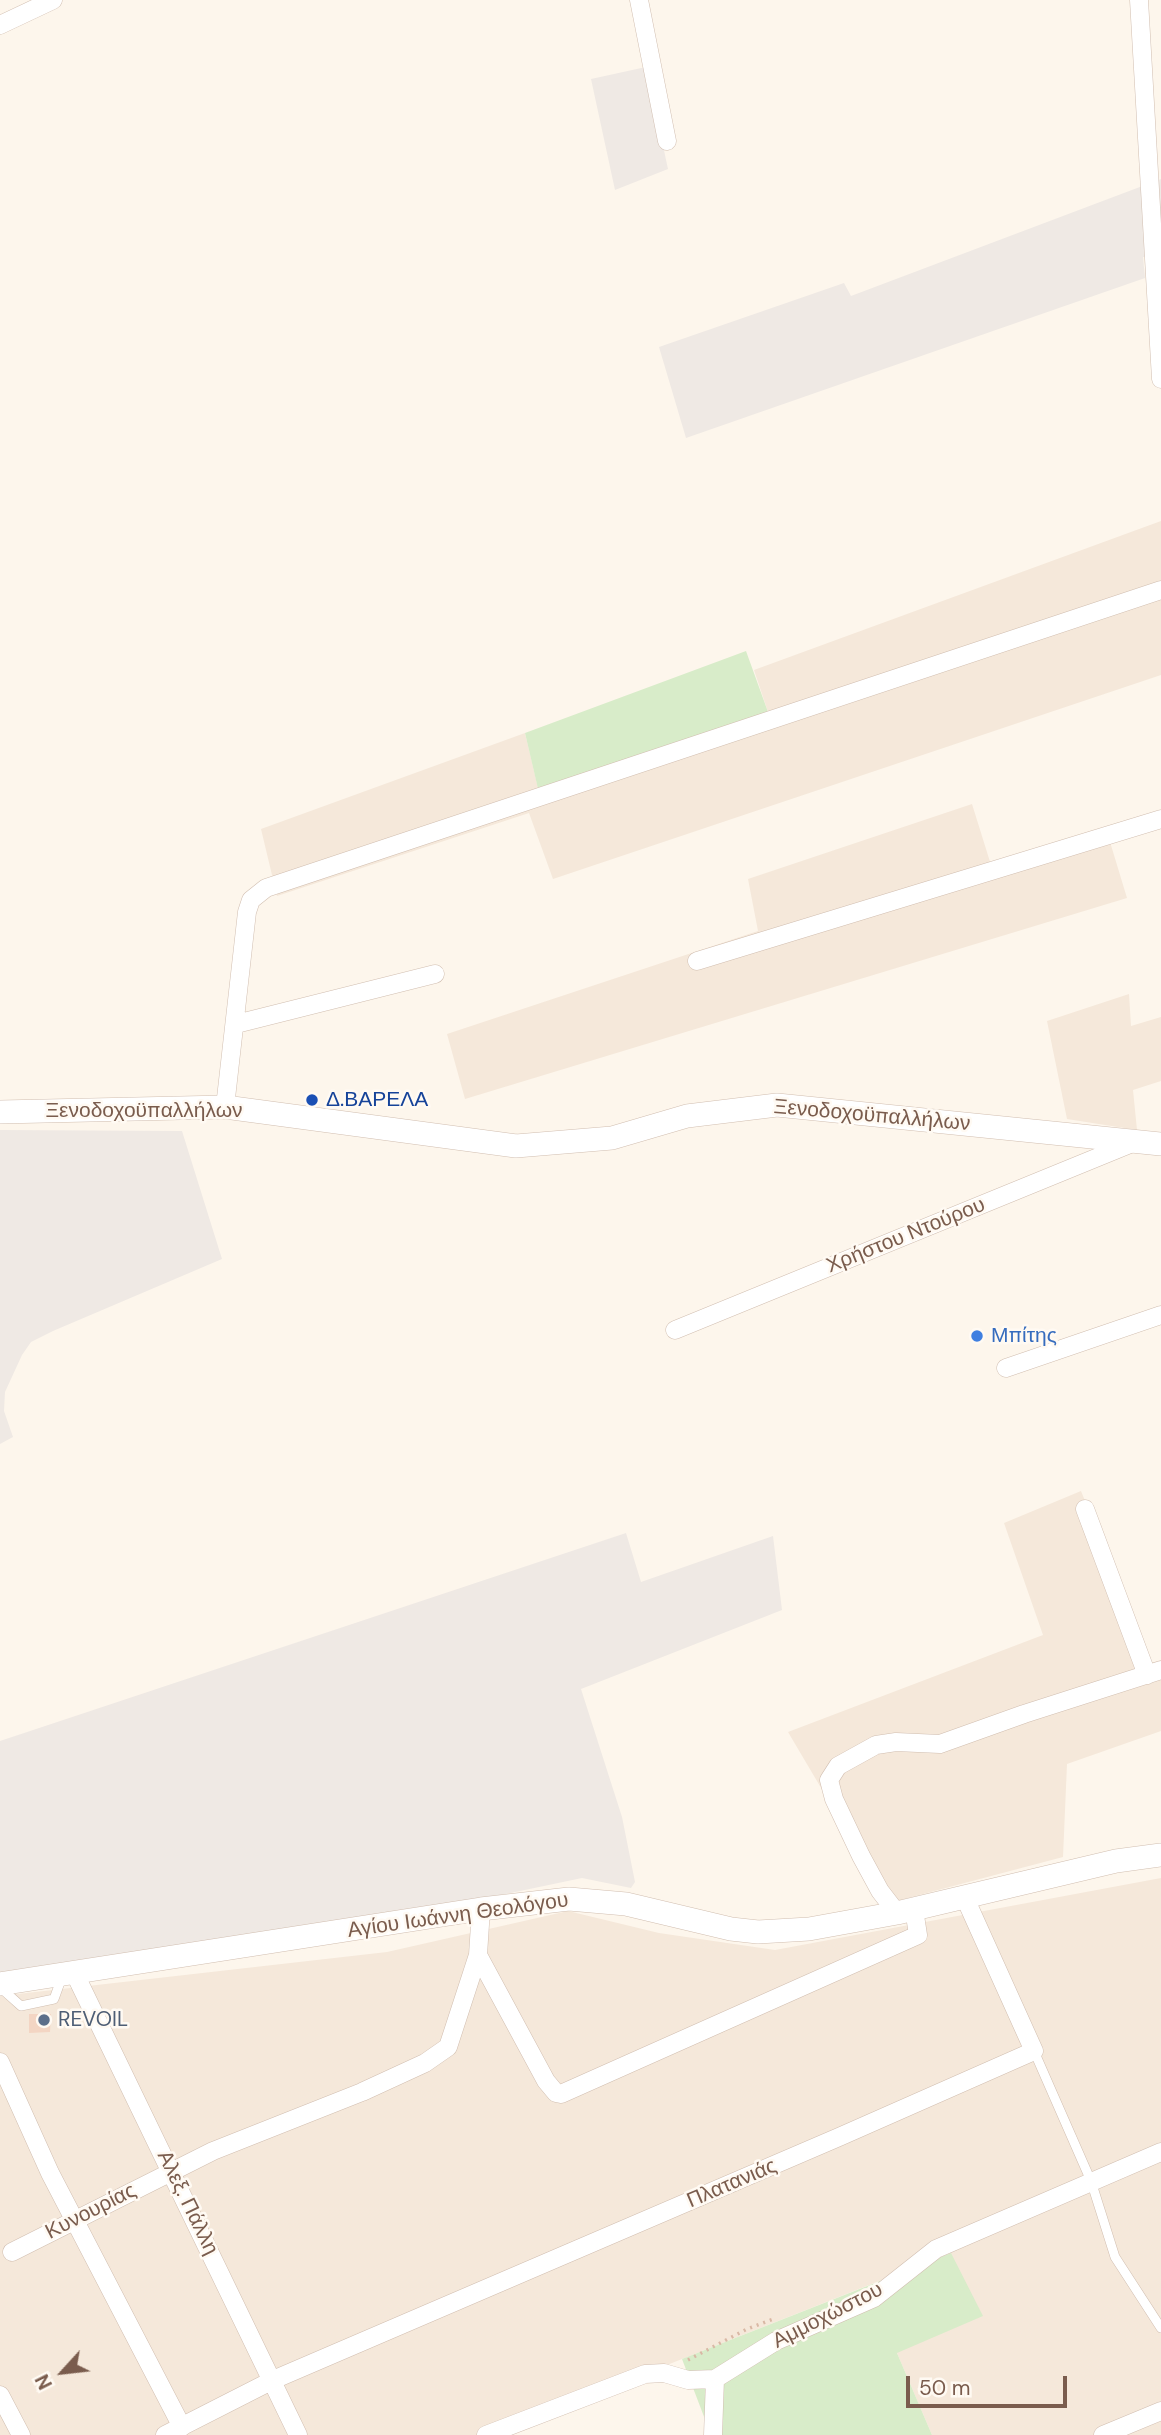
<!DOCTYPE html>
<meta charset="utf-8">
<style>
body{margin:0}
#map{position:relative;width:1161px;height:2435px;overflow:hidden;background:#fdf6ec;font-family:"DM Sans",sans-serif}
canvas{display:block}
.north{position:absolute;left:28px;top:2337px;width:70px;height:70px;-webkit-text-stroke:5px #fffaf3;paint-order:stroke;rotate:243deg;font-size:19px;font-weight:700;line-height:28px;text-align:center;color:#7a5c4d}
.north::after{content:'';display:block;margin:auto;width:24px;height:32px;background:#7a5c4d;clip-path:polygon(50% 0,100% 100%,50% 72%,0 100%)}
.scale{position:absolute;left:906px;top:2376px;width:161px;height:32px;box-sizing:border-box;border:4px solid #7a5c4d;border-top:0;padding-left:9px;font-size:21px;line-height:24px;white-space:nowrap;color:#7a5c4d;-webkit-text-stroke:5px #fffaf3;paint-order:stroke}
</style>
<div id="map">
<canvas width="1161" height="2435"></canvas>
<div class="north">N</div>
<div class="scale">50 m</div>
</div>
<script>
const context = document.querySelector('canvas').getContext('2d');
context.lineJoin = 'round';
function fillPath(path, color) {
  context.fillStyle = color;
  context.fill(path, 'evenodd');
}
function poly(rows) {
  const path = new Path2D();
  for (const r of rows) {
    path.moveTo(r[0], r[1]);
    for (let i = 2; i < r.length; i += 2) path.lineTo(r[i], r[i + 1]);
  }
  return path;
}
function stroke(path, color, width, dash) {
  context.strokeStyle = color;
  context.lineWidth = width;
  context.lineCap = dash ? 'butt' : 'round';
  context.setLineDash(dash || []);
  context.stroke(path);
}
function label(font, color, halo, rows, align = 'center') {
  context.font = font + ' "DM Sans",sans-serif';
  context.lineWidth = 5;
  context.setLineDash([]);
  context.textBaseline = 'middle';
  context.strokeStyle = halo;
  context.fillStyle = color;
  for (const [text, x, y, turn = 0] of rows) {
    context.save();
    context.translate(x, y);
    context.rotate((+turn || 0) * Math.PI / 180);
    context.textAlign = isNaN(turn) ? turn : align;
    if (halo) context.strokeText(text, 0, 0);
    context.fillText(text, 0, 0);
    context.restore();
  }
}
fillPath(poly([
 [1161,521,1161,675,553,879,529,813,277,896,261,829,525,733,539,792,768,712,754,670],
 [972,804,991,865,1107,832,1127,898,465,1099,447,1034,758,931,748,879],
 [1129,994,1131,1026,1161,1017,1161,1081,1133,1090,1137,1130,1067,1119,1047,1021],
 [1081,1491,1151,1663,1161,1660,1161,1731,1067,1764,1063,1857,889,1903,788,1732,1043,1635,1004,1523],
 [1161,1878,1161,2435,932,2435,897,2353,950,2253,490,2435,0,2435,0,1996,387,1952,568,1911,659,1933,775,1950]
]), '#f5e8da');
fillPath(poly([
 [646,67,668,169,615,190,591,79],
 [1161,179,1161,256,1143,257,1145,278,686,438,659,347,844,283,851,296],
 [0,1130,182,1131,222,1259,53,1331,31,1342,22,1355,5,1392,4,1411,13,1437,0,1444],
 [626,1533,641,1582,773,1536,782,1610,581,1689,622,1817,635,1882,631,1888,582,1878,420,1912,0,1977,0,1741]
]), '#efe9e4');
fillPath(poly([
 [746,651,768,712,539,793,525,733],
 [951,2253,983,2316,897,2353,932,2435,711,2435,682,2359]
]), '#d8ecc9');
fillPath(poly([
 [29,2014,51,2014,50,2032,29,2033]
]), '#f3d5c3');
const service = poly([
 [1,1988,21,2006,54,1999,62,1977],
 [1034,2051,1091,2181,1115,2257,1161,2328]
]);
const minor = poly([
 [639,0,667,141],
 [1139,0,1161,379],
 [0,25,53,0],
 [697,961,1161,819],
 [236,1024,435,974],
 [225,1107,247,912,251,900,266,888,1161,590],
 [675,1330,1135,1142],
 [1006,1368,1161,1315],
 [1085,1509,1147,1675],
 [897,1913,880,1891,861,1856,834,1799,829,1780,838,1766,876,1745,896,1742,940,1744,1024,1714,1161,1670],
 [478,1955,546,2081,556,2093,561,2094,918,1935,914,1909],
 [74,1972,298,2435],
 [0,2062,50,2173,182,2427],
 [12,2252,213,2151,362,2092,425,2063,448,2047,478,1955,481,1909],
 [0,2395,21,2435],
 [165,2435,273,2380,839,2137,1034,2051,965,1898],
 [486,2435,645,2374,664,2373,688,2380,715,2379,776,2341,874,2298,936,2249,1161,2152],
 [713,2435,715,2379],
 [1103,2435,1161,2411]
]);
const tertiary = poly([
 [0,1112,225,1107,516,1146,612,1138,687,1116,777,1105,1161,1144],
 [0,1984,481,1909,569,1899,626,1904,731,1929,758,1932,809,1929,897,1913,1116,1861,1161,1855]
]);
stroke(service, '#d1beb0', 10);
stroke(minor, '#d1beb0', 19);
stroke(tertiary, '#d1beb0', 24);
stroke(poly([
 [688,2360,747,2329,776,2318]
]), '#d9b8a5', 3.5, [2, 5]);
stroke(service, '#fff', 9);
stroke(minor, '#fff', 18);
stroke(tertiary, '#fff', 23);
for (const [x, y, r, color] of [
 [312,1100,7,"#1a4fb4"],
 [977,1336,7,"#3f7fe0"],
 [44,2020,7,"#5c6f8a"]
]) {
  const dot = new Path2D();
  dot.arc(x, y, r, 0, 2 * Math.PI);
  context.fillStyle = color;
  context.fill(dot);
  stroke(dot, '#fffaf3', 2.5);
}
label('21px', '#164399', '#fffaf3', [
 ["Δ.ΒΑΡΕΛΑ",326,1100]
], 'left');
label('21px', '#7a5c4d', '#fffaf3', [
 ["Ξενοδοχοϋπαλλήλων",144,1111],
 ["Ξενοδοχοϋπαλλήλων",872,1116,5],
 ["Χρήστου Ντούρου",906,1236,-22],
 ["Αγίου Ιωάννη Θεολόγου",458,1916,-8],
 ["Πλατανιάς",732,2184,-23],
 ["Αλεξ. Πάλλη",187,2203,64],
 ["Κυνουρίας",91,2212,-27],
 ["Αμμοχώστου",828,2316,-27]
]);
label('21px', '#366cbe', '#fffaf3', [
 ["Μπίτης",991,1336]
], 'left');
label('21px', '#4e5e75', '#fffaf3', [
 ["REVOIL",58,2020]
], 'left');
</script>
